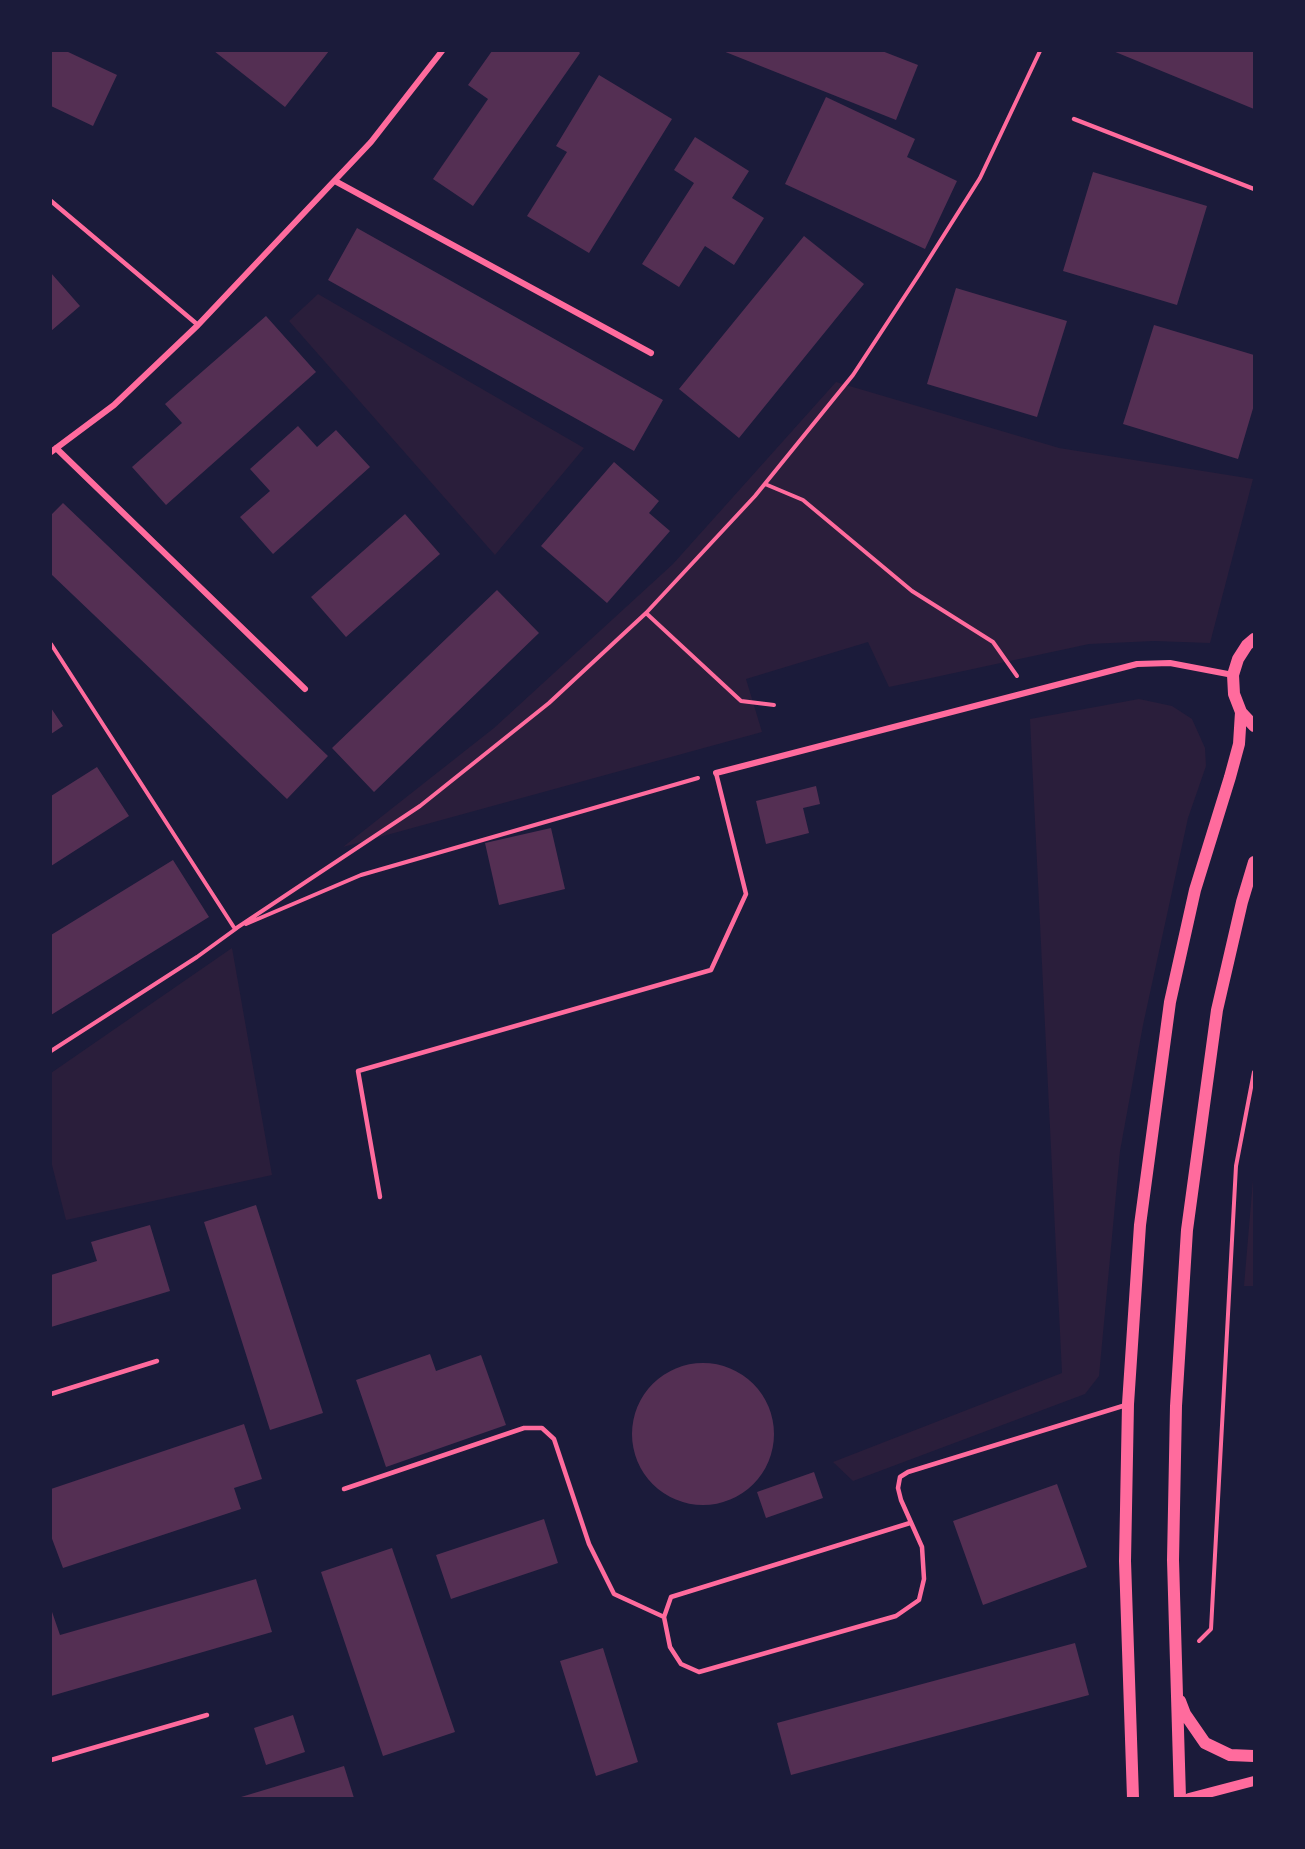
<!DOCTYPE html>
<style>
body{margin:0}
#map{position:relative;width:1305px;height:1849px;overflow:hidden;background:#1b1b3a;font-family:"Work Sans",sans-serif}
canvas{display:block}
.frame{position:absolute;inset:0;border:52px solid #1b1b3a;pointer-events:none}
</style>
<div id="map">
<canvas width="1305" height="1849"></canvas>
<div class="frame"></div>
</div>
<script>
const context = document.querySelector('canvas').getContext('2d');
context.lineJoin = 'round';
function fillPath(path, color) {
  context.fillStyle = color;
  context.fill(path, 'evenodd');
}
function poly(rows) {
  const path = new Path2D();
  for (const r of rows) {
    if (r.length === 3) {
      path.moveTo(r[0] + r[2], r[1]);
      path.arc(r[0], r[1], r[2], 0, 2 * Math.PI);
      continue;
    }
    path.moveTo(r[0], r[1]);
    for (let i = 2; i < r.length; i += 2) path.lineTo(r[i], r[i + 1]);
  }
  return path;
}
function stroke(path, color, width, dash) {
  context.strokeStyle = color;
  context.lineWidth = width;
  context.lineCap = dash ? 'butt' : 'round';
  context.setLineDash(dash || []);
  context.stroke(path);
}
fillPath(poly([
 [318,294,584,448,495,555,289,321],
 [836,382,1059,448,1253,479,1210,643,1154,641,1089,644,889,687,868,642,746,679,762,732,343,847,494,728,673,564],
 [1139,699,1172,706,1192,719,1205,748,1206,766,1188,818,1143,1025,1120,1151,1099,1376,1085,1394,853,1481,833,1462,1062,1373,1030,719],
 [232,948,272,1175,66,1220,51,1161,51,1073],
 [1254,1168,1254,1286,1244,1286]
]), '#2a1e3b');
fillPath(poly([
 [51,51,66,51,117,75,93,126,51,106],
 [214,51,329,51,285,107],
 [492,51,578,51,580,53,473,206,433,179,488,99,468,85],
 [723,51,882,51,918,65,896,120],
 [1113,51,1254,51,1254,109],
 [599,75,672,119,589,253,527,216,567,152,556,146],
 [826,97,915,139,907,157,957,181,925,249,785,184],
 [695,137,749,171,732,198,764,218,734,265,705,246,679,287,642,264,694,183,674,170],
 [1093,172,1207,206,1177,305,1063,271],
 [357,228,663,400,634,451,328,280],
 [804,236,864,284,739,438,679,389],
 [51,273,80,306,51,331],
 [956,288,1067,321,1037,417,927,384],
 [266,316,316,372,166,505,132,467,182,423,165,404],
 [1154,325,1254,355,1254,405,1238,459,1123,424],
 [298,426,317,447,336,430,370,467,273,554,240,517,270,491,250,469],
 [614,462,659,501,649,513,670,531,607,603,541,546],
 [63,503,328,756,287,799,51,574,51,515],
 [405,514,440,554,346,637,311,597],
 [497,590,539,633,374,792,332,748],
 [51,708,63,726,51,734],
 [97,767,129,816,51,866,51,796],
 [816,786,820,804,803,808,809,833,766,844,756,801],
 [551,828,565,889,499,905,485,843],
 [173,860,209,917,51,1015,51,935],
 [256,1205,323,1413,270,1430,204,1222],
 [150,1225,170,1291,51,1327,51,1275,97,1261,91,1242],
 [430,1354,436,1371,481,1355,506,1425,386,1467,356,1380],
 [703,1434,71],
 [244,1424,262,1479,234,1488,241,1509,63,1568,51,1536,51,1489],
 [814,1472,823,1498,766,1518,757,1492],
 [1057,1484,1087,1567,983,1605,953,1521],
 [544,1519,558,1563,451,1599,436,1555],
 [392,1548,455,1732,383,1756,321,1572],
 [256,1579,272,1632,51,1696,51,1609,60,1635],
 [1075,1643,1089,1695,791,1775,777,1723],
 [603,1648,638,1762,596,1776,560,1661],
 [293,1715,305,1752,266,1765,254,1728],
 [344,1766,354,1798,241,1798,241,1797]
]), '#542f53');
stroke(poly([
 [765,484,803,500,912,591,993,642,1017,676],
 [646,613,741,701,774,705],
 [51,644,235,929,420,806,549,703,646,613,755,496,853,375,920,273,980,178,1040,51],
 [246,924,361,875,698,778],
 [51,1051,197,957,237,928],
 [1199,1641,1211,1629,1236,1166,1254,1072]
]), '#ff6b9d', 4);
stroke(poly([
 [1074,119,1254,189],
 [51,201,198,325],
 [380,1197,358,1071,711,970,746,894,716,773],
 [51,1394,157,1361],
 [344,1489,524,1428,542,1428,554,1439,589,1544,614,1594,664,1617],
 [910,1523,671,1597,664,1617,670,1647,681,1664,699,1672,896,1616,919,1600,924,1579,922,1547,901,1500,898,1488,900,1477,908,1472,1126,1405],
 [51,1760,207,1715]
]), '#ff6b9d', 4.5);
stroke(poly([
 [335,181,651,353],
 [56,448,305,689],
 [51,452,114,405,198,325,371,142,442,51],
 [716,773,1137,664,1170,663,1233,675]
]), '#ff6b9d', 6);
stroke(poly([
 [1189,1798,1254,1781]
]), '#ff6b9d', 10);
stroke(poly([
 [1254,639,1247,645,1238,659,1233,675,1234,694,1241,712,1254,726],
 [1180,1701,1185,1714,1205,1743,1230,1755,1254,1756],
 [1133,1798,1125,1561,1128,1404,1140,1225,1170,1002,1195,890,1230,777,1239,744,1241,712],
 [1180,1798,1173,1560,1176,1406,1187,1230,1217,1010,1242,902,1254,862]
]), '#ff6b9d', 12);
</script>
